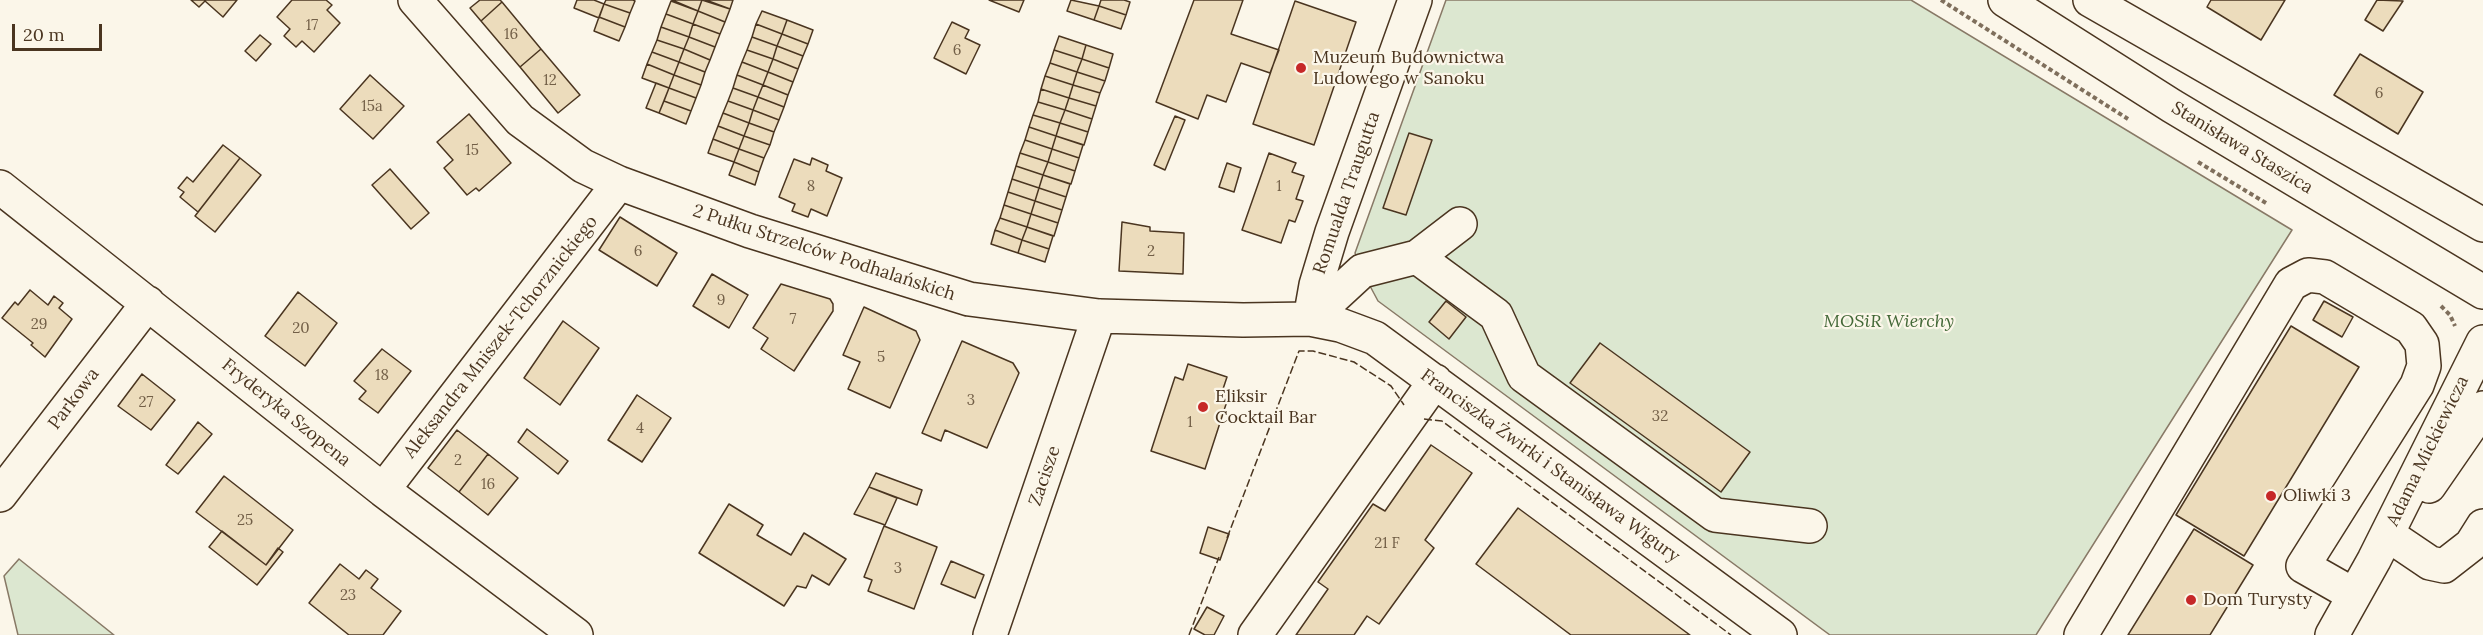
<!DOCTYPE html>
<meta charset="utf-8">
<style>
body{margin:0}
#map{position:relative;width:2483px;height:635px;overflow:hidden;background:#fbf6e9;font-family:Lora,serif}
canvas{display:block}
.scale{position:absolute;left:12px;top:24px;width:90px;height:27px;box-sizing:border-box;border:3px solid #4a3520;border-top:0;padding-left:8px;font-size:18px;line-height:21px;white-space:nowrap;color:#4a3520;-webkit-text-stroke:4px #fbf6e9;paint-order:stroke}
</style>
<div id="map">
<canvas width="2483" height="635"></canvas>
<div class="scale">20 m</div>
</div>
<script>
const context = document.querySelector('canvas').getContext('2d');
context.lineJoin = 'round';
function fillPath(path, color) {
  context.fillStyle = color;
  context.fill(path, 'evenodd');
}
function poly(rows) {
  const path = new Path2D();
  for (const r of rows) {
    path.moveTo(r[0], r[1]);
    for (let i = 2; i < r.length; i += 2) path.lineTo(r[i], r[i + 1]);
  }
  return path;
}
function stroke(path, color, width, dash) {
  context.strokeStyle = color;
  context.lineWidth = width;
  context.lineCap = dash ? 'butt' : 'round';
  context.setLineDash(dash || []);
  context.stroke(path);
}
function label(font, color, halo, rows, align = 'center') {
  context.font = font + ' Lora,serif';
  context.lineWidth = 4.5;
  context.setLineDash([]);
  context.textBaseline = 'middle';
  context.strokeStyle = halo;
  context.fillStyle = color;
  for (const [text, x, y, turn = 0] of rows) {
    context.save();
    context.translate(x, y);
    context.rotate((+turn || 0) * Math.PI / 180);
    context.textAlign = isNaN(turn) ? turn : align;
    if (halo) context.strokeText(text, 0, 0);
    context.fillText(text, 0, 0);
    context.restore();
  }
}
const green = poly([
 [1446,0,1911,0,2292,230,2036,635,1830,635,1378,301,1362,271,1355,253,1446,0],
 [19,559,114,635,18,635,4,576,19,559]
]);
fillPath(green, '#dce7d0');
stroke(green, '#887966', 1.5);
const building = poly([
 [191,0,237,0,223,17,205,1,199,7,191,0],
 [292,0,326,0,332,5,327,10,340,23,314,52,302,41,296,47,284,36,290,29,277,17,292,0],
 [480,0,500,0,502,2,481,21,470,8,480,0],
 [577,0,594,0,604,4,599,18,574,8,577,0],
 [606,0,633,0,635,1,630,13,604,4,606,0],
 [672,0,702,0,698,11,672,0],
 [702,0,730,9,725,22,698,11,702,0],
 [706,0,733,0,730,9,706,0],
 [989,0,1024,0,1019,12,989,0],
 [1071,0,1099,6,1094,20,1067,11,1071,0],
 [1101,0,1124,0,1130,2,1126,15,1099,6,1101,0],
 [1194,0,1243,0,1231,34,1279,50,1270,73,1241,63,1226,102,1207,95,1198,119,1156,102,1194,0],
 [2211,0,2285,0,2261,40,2207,7,2211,0],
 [2377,0,2403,1,2383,31,2365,20,2377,0],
 [671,1,698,11,693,24,666,14,671,1],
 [1295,1,1356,22,1314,145,1253,124,1295,1],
 [502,2,541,49,520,67,481,21,502,2],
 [604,4,630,13,625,27,599,17,604,4],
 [1099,6,1126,15,1121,29,1094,20,1099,6],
 [698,11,725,22,720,34,693,24,698,11],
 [762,11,787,20,782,34,756,24,762,11],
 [666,14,693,24,689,37,661,27,666,14],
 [599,17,625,27,619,41,594,31,599,17],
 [787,20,813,30,808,44,782,34,787,20],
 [952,22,969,30,965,38,980,45,966,74,934,58,952,22],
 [693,24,720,34,715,47,689,37,693,24],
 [756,24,782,34,777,46,752,37,756,24],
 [661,27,689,37,684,49,657,40,661,27],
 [782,34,808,44,803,56,777,46,782,34],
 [260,35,271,44,256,61,245,51,260,35],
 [1059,36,1086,45,1082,59,1054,50,1059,36],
 [689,37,715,47,710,60,684,49,689,37],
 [752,37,777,46,773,59,747,50,752,37],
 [657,40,684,49,679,62,652,52,657,40],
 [1086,45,1113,54,1109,68,1082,59,1086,45],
 [777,46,803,56,798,69,773,59,777,46],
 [541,49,580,95,558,113,520,67,541,49],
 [684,49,710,60,705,72,679,62,684,49],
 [747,50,773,59,768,72,742,62,747,50],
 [1054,50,1082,59,1077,72,1050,63,1054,50],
 [652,52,679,62,674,75,647,64,652,52],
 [2360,54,2423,92,2398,134,2334,95,2360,54],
 [773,59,798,69,793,82,768,72,773,59],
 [1082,59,1109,68,1105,81,1077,72,1082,59],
 [679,62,705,72,701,85,674,75,679,62],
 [742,62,768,72,763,85,737,75,742,62],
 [1050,63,1077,72,1073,85,1045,76,1050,63],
 [647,64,674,75,669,88,642,78,647,64],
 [768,72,793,82,788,95,763,85,768,72],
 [1077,72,1105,81,1100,93,1073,85,1077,72],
 [370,75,404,106,373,139,340,109,370,75],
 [674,75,701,85,696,98,669,88,674,75],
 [737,75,763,85,758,97,733,88,737,75],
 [1045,76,1073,85,1069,98,1041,89,1045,76],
 [656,83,669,88,659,113,646,108,656,83],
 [763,85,788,95,784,107,758,97,763,85],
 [1073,85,1100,93,1096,106,1069,98,1073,85],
 [669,88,696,98,691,111,664,101,669,88],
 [733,88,758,97,753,110,728,101,733,88],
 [1041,89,1069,98,1065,110,1038,102,1041,89],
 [758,97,784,107,779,120,753,110,758,97],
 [1069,98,1096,106,1092,119,1065,110,1069,98],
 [664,101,691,111,686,124,659,113,664,101],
 [728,101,753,110,749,123,723,113,728,101],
 [1038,102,1065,110,1060,123,1033,115,1038,102],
 [753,110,779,120,774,132,749,123,753,110],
 [1065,110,1092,119,1088,132,1060,123,1065,110],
 [723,113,749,123,744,136,718,126,723,113],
 [469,114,511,163,479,191,476,188,467,195,444,168,453,160,437,142,469,114],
 [1033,115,1060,123,1056,136,1029,127,1033,115],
 [1175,116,1185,120,1165,170,1154,165,1175,116],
 [749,123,774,132,770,145,744,136,749,123],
 [1060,123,1088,132,1084,145,1056,136,1060,123],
 [718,126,744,136,739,149,713,139,718,126],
 [1029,127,1056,136,1052,149,1025,140,1029,127],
 [1409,133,1432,140,1406,215,1383,208,1409,133],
 [744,136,770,145,764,158,739,149,744,136],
 [1056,136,1083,145,1079,158,1052,149,1056,136],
 [713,139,739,149,734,162,708,153,713,139],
 [1025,140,1052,149,1048,162,1020,153,1025,140],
 [223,145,240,158,198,212,180,197,184,192,178,188,187,177,193,182,223,145],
 [739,149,764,158,759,172,734,162,739,149],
 [1052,149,1079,158,1075,171,1048,162,1052,149],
 [1020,153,1048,162,1043,175,1016,166,1020,153],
 [1269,153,1296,163,1292,172,1304,176,1296,199,1303,201,1295,222,1289,220,1281,243,1242,230,1269,153],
 [240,158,261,175,215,232,195,216,240,158],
 [812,158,828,165,826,171,842,178,827,216,811,209,808,217,792,211,795,204,779,197,794,159,810,165,812,158],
 [734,162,759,172,755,185,729,175,734,162],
 [1048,162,1075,171,1071,184,1043,175,1048,162],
 [1227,163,1241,168,1234,192,1219,187,1227,163],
 [1016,166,1043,175,1039,188,1012,179,1016,166],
 [390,169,429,213,411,229,372,185,390,169],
 [1043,175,1070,184,1066,197,1039,188,1043,175],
 [1012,179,1039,188,1035,201,1008,192,1012,179],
 [1039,188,1066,197,1062,210,1035,201,1039,188],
 [1008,192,1035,201,1031,214,1004,205,1008,192],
 [1035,201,1062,210,1058,223,1031,214,1035,201],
 [1004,205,1031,214,1027,227,1000,218,1004,205],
 [1031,214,1058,223,1054,236,1027,227,1031,214],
 [620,217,677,253,657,286,599,250,620,217],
 [1000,218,1027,227,1022,240,995,230,1000,218],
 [1122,222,1150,227,1150,231,1184,233,1183,274,1119,271,1122,222],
 [1027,227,1053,236,1049,249,1022,240,1027,227],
 [995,230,1022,240,1018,253,991,244,995,230],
 [1022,240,1049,249,1045,262,1018,253,1022,240],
 [712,274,748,295,729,328,693,306,712,274],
 [781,284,830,299,833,304,833,311,794,371,761,349,768,338,753,328,781,284],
 [30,290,48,305,54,296,63,303,59,308,72,319,45,357,31,345,33,343,2,318,15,302,18,305,30,290],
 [298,292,337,323,305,366,265,336,298,292],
 [1446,301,1466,317,1449,339,1429,322,1446,301],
 [2324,301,2353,317,2342,337,2313,320,2324,301],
 [864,307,916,331,920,340,890,408,848,389,860,362,843,355,864,307],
 [563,321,599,348,560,405,524,378,563,321],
 [2291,326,2359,367,2244,556,2176,515,2291,326],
 [962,341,1013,363,1019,373,987,448,945,430,941,441,922,433,962,341],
 [1600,343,1750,452,1721,492,1570,383,1600,343],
 [382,349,411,371,378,413,359,399,366,391,354,381,382,349],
 [1188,364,1227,377,1222,392,1229,395,1205,469,1151,451,1175,377,1183,380,1188,364],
 [142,374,175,400,151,430,118,406,142,374],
 [637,395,671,418,642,462,608,440,637,395],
 [198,422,212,434,178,474,166,465,198,422],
 [527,429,568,461,558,474,518,442,527,429],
 [457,430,488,454,459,492,428,468,457,430],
 [1431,445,1472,473,1425,540,1434,548,1379,624,1367,616,1354,635,1296,635,1328,589,1318,582,1373,504,1385,511,1431,445],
 [488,454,518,478,488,515,459,492,488,454],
 [876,473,922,490,917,505,869,487,876,473],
 [224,476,293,530,266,565,196,512,224,476],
 [869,487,897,498,885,525,854,514,869,487],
 [729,504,763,525,757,535,791,555,804,533,846,559,829,585,812,575,806,588,797,586,784,606,699,553,729,504],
 [1518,508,1690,635,1571,635,1476,564,1518,508],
 [884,526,937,547,914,609,868,591,872,580,864,577,884,526],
 [1208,527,1229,534,1220,560,1200,553,1208,527],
 [2194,529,2253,565,2210,635,2128,635,2194,529],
 [222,531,266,565,278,548,283,552,257,585,209,547,222,531],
 [951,561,984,575,975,598,941,584,951,561],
 [340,564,359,579,366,570,378,579,371,588,401,611,383,635,349,635,309,603,340,564],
 [1207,607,1224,616,1214,635,1205,635,1194,629,1207,607]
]);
fillPath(building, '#ecdcbc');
stroke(building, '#4a3520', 1.5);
const minor = poly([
 [415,0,520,120,583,166,619,183,750,231,969,299,1099,316,1243,320,1310,319,1340,325,1375,338,1780,635],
 [0,187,383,490,576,635],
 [1417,257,1496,315,1524,376,1715,515,1810,526],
 [1310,319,1316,285,1332,232,1415,0],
 [1310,319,1362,271,1417,257,1460,224],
 [2429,486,2483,408],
 [383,490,619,183],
 [0,495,148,303],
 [2393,538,2430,563,2444,566,2471,545,2483,526],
 [990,635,1099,316],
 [1255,635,1435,381],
 [2081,635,2291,284,2308,275,2325,277,2411,328,2422,344,2424,366,2417,385,2303,566,2354,595],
 [2332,635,2374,560,2483,342]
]);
const major = poly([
 [2005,0,2172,106,2483,292],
 [2090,0,2483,225]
]);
stroke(minor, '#4a3520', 36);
stroke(major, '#4a3520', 36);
stroke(poly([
 [1941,0,2128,119],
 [2198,162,2266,203],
 [2441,306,2450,315,2455,326]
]), '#7f6f5c', 4, [4.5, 3]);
stroke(minor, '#fbf6e9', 33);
stroke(major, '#fbf6e9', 33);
stroke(poly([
 [1424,419,1442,421,1731,635],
 [1227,538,1299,351,1313,351,1354,362,1391,386,1404,405],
 [1189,635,1219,557]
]), '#4a3520', 1.5, [8, 3]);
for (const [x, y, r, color] of [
 [1301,68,6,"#c62828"],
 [1203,407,6,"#c62828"],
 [2271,496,6,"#c62828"],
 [2191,600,6,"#c62828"]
]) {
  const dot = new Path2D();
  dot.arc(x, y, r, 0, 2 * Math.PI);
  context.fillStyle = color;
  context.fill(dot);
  stroke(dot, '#fbf6e9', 2);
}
label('15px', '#725f47', null, [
 ["17",312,26],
 ["16",511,35],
 ["6",957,51],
 ["12",550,81],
 ["6",2379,94],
 ["15a",372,107],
 ["15",472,151],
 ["8",811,187],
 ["1",1279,187],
 ["6",638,252],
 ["2",1151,252],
 ["9",721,301],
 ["7",793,320],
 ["29",39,325],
 ["20",301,329],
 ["5",881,358],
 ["18",382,376],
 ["3",971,401],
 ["27",146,403],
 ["32",1660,417],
 ["1",1190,423],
 ["4",640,429],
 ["2",458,461],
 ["16",488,485],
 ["25",245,521],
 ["21 F",1387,544],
 ["3",898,569],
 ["23",348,596]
]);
label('18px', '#4a3520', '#fbf6e9', [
 ["Muzeum Budownictwa",1313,58],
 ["Ludowego w Sanoku",1313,79],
 ["Eliksir",1215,397],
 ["Cocktail Bar",1215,418],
 ["Oliwki 3",2283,496],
 ["Dom Turysty",2203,600]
], 'left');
label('18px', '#4a3520', '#fbf6e9', [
 ["Stanisława Staszica",2242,148,31],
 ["Romualda Traugutta",1347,193,-71],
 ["2 Pułku Strzelców Podhalańskich",824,253,18],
 ["Aleksandra Mniszek-Tchorznickiego",501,337,-52],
 ["Parkowa",74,399,-53],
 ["Fryderyka Szopena",286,413,39],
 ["Adama Mickiewicza",2428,451,-64],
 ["Franciszka Żwirki i Stanisława Wigury",1550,466,36],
 ["Zacisze",1045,476,-71]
]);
label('italic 18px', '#436837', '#fbf6e9', [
 ["MOSiR Wierchy",1889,322]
]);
</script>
